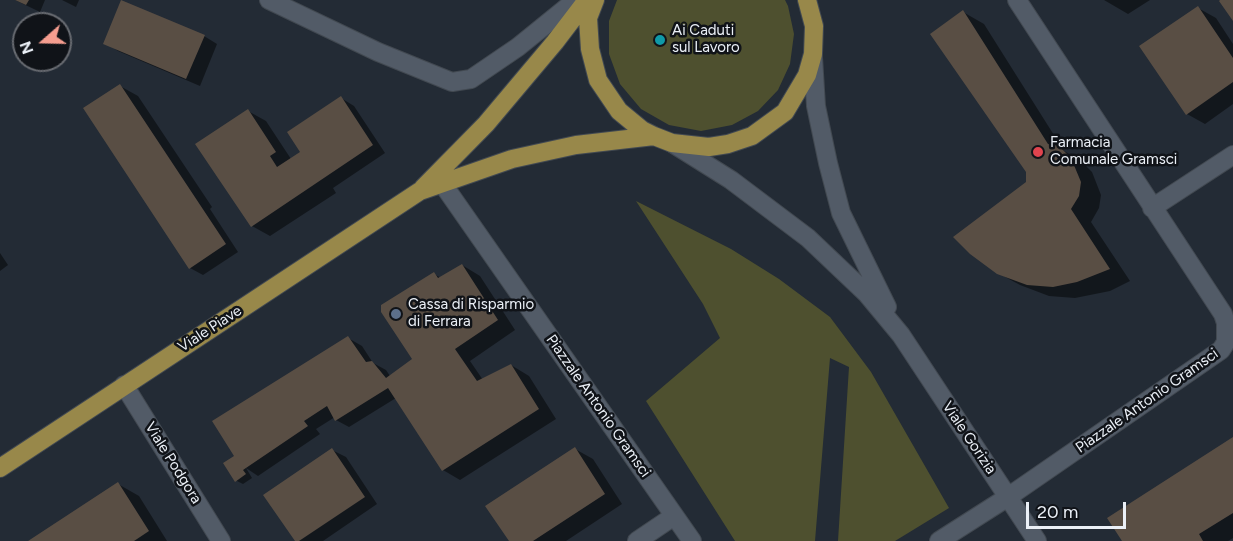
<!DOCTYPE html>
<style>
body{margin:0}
#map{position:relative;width:1233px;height:541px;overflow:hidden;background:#232b35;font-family:Figtree,sans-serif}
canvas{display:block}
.north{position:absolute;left:12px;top:12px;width:60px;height:60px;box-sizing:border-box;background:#101318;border:2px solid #686b71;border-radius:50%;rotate:250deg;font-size:16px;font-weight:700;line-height:24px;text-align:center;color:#ebf0f7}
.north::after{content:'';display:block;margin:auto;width:21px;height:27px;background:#f59d8f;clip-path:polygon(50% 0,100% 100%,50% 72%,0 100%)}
.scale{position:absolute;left:1026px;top:502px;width:100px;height:27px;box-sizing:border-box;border:3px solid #ebf0f7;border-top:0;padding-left:8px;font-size:18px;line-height:21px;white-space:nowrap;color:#ebf0f7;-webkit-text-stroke:4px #101318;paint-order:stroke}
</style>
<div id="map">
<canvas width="1233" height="541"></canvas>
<div class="north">N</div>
<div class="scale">20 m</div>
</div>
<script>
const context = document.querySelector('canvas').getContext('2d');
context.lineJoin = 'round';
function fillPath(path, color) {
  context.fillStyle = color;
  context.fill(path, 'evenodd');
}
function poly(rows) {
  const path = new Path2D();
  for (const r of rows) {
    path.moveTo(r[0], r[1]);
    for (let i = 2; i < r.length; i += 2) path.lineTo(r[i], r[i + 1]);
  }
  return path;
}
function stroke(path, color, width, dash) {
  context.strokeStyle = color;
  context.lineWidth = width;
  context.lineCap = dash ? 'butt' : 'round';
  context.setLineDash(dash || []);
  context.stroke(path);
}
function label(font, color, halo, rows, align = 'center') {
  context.font = font + ' Figtree,sans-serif';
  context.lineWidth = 5;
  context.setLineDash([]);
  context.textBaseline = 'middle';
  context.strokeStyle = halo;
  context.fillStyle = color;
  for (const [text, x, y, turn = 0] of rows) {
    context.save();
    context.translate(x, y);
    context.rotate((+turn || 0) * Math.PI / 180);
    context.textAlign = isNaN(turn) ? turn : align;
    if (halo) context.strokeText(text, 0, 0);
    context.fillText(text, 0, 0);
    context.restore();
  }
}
fillPath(poly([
 [617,0,785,0,788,6,794,34,790,64,778,90,758,111,732,125,701,131,669,125,641,109,620,84,609,54,609,21],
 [636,201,731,249,779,279,830,317,871,372,949,508,895,541,838,541,849,367,830,358,815,541,735,541,646,401,720,338,703,304]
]), '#4e502f');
fillPath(poly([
 [15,0,45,0,40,12],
 [62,0,79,0,76,7],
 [1104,0,1150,0,1128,14],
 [1198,8,1216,18,1233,44,1233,104,1205,124,1187,114],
 [963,12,984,24,1064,151,1080,160,1092,172,1101,195,1099,208,1091,222,1130,281,1110,291,1075,298,1049,296,1020,285,998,273,1028,183,1027,172],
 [204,36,217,44,200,86,118,51,105,43],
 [120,86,138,96,212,207,210,209,238,252,203,275,190,268],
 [341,98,354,106,385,153,333,188,336,193,270,236,252,226,248,111,266,121,291,159,302,152],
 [0,253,8,265,0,271],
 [462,265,480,276,515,330,470,361,483,380,511,365,529,376,556,419,460,480,443,470,396,398,349,427,336,420,335,417,316,429,320,434,258,476,246,468,252,478,243,484,237,481,234,458,348,338,362,346,373,363,386,370,390,376,415,359,434,274,441,278],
 [1233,439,1233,538,1228,541,1123,541],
 [575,449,593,459,622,504,566,541,510,541],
 [332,450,346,457,377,504,323,541,296,541],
 [118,484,139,496,167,541,31,541]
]), '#0007');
fillPath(poly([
 [15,0,29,0,26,5],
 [121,0,205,35,186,79,103,44],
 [1220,0,1233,0,1233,21,1219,1],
 [1198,6,1233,58,1233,82,1186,115,1139,46],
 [963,10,1048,144,1059,146,1071,158,1081,182,1079,196,1071,209,1110,269,1077,282,1053,287,1027,285,997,274,970,254,953,237,1026,182,1026,172,930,34],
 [120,84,226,244,189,269,83,108],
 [341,96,373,145,251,227,195,144,248,109,276,152,270,156,277,167,300,152,287,132],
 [462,264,498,320,455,349,477,381,511,364,539,409,442,471,388,388,335,421,327,406,304,421,308,426,243,470,246,474,235,482,223,463,234,456,212,421,348,336,366,362,372,361,386,378,412,359,381,312,381,305,434,272,438,278],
 [1233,437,1233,513,1199,534,1203,541,1122,541,1107,518],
 [575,447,605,494,533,541,509,541,485,506],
 [332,448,365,497,299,541,295,541,263,495],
 [118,482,149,531,134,541,28,541]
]), '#594e44');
const minor = poly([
 [269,0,378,52,452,82,471,79,518,47,576,0],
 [813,57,816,106,828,163,841,213,887,307],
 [672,143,731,180,808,238,867,294,901,335,1037,541],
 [442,183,692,541],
 [1152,208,1233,155],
 [124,385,221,541],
 [637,541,674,516],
 [939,541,1008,497,1221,350,1226,342,1226,323,1223,314,1017,0]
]);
const major = poly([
 [595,0,588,18,590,49,598,80,619,111,642,130,654,136,672,143,709,147,728,144,752,136,785,112,807,75,813,54,814,26,807,0],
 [423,188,486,124,555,42,587,0],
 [0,468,420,191,512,159,576,145,654,136]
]);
stroke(minor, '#424951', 20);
stroke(major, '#424951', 20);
stroke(minor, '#525b67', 18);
stroke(major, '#98884a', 18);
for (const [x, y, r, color] of [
 [660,40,6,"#0f9aa8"],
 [1038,152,6,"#e0444e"],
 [396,314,6,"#5c6f8a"]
]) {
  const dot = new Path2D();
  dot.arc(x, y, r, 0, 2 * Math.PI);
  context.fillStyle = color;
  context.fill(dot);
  stroke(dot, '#101318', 2);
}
label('15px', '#ebf0f7', '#101318', [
 ["Ai Caduti",672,31],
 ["sul Lavoro",672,48],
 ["Farmacia",1050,143],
 ["Comunale Gramsci",1050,160],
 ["Cassa di Risparmio",408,305],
 ["di Ferrara",408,322]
], 'left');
label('15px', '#ebf0f7', '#101318', [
 ["Viale Piave",210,329,-33],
 ["Piazzale Antonio Gramsci",1147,401,-35],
 ["Piazzale Antonio Gramsci",598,406,55],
 ["Viale Gorizia",969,438,56],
 ["Viale Podgora",173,463,58]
]);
</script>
